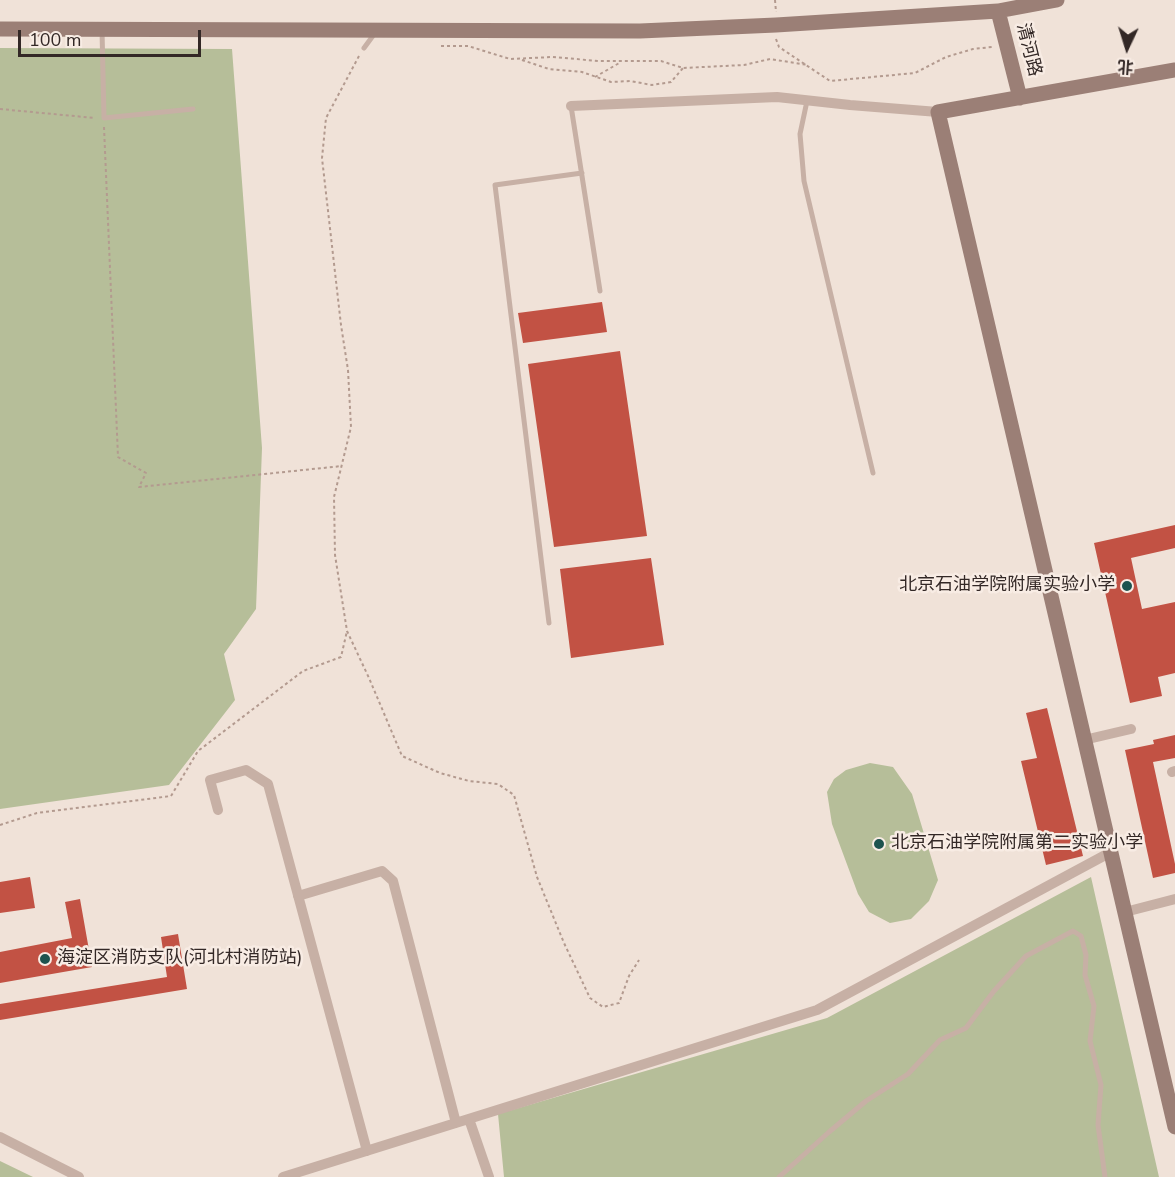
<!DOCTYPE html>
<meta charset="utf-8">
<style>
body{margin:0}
#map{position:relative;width:1175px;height:1177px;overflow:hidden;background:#f0e2d8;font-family:"Nunito Sans","Noto Sans SC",sans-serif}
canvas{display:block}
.north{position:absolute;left:1097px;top:18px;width:60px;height:60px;-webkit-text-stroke:4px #f8ece4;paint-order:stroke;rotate:184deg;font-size:16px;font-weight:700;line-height:24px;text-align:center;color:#332826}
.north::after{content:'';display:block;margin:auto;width:21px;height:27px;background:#332826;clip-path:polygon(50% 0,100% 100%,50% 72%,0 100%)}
.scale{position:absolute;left:18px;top:30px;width:183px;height:27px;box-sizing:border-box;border:3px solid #332826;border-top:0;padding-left:8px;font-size:18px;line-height:21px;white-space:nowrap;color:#332826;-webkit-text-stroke:4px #f8ece4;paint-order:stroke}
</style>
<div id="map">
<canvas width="1175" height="1177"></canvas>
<div class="north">北</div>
<div class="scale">100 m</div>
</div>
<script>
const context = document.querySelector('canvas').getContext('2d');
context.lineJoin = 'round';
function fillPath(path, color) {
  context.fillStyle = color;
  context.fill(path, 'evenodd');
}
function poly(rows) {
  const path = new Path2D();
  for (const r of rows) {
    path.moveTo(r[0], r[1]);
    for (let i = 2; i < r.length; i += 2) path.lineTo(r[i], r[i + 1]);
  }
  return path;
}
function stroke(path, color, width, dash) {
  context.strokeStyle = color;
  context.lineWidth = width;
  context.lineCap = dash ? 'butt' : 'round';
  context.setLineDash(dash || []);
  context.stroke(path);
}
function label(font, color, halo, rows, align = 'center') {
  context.font = font + ' "Nunito Sans","Noto Sans SC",sans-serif';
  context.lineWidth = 5;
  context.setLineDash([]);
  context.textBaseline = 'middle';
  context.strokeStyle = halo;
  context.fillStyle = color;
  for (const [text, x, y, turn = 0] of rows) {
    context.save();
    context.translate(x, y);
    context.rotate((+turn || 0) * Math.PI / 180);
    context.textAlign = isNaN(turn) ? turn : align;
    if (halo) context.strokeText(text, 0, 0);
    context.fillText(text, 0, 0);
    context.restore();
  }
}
fillPath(poly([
 [0,48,232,49,262,448,256,609,224,654,235,700,169,785,0,809],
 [870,763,893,767,912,794,938,880,929,901,911,919,890,923,869,912,858,894,832,824,827,792,834,779,846,770],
 [1091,877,1159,1177,504,1177,498,1114,827,1018],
 [0,1161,33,1177,0,1177]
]), '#b6be99');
fillPath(poly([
 [602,302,607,332,523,343,518,313],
 [620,351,647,536,554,547,528,364],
 [1175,525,1175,548,1131,558,1142,609,1175,602,1175,673,1158,677,1162,696,1130,703,1094,543],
 [651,558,664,645,571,658,560,569],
 [1047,708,1083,856,1046,865,1021,761,1037,758,1026,713],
 [1175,735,1175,758,1153,762,1175,864,1175,873,1153,878,1125,750,1154,744,1153,740],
 [30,877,35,908,0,913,0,882],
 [80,899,92,967,0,983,0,952,72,938,65,902],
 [178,934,187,989,0,1020,0,1004,167,977,161,937]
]), '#c25244');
stroke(poly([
 [775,0,776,12],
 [776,39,779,47,830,81,915,73,946,57,973,49,992,47],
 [441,46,468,46,510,59,552,57,599,61,661,61,683,68,744,65,770,59,808,65],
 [359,56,326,118,322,158,341,325,348,370,351,427,334,497,335,555,347,631,369,678,402,756,440,773,469,781,498,784,514,795,537,877,564,943,590,998,603,1007,619,1003,629,976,639,960],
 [522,60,549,69,582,72,611,82,630,81,652,85,671,82,683,68],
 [595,77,621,62],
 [0,109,95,118],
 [104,127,118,457,146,473,139,487,342,466],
 [0,825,37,813,171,796,198,751,303,671,341,657,347,631]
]), '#b39a8f', 2, [3, 3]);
stroke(poly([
 [102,30,104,118,193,109],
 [364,48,375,33],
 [807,101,800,134,804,181,873,473],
 [571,106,600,291],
 [549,623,495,185,582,173],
 [779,1177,829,1132,866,1101,908,1074,940,1040,966,1028,994,991,1026,956,1073,931,1081,936,1086,955,1085,975,1094,1006,1090,1041,1101,1085,1098,1125,1105,1177]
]), '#c7b0a5', 5);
stroke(poly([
 [571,106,777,97,850,105,938,112],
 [1084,740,1131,729],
 [1172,772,1175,771],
 [218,810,210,780,246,770,268,784,367,1151],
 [298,896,382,871,393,881,456,1123],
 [1125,912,1175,899],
 [469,1119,489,1177],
 [0,1137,79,1177],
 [283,1177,817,1010,1111,852]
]), '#c7b0a5', 10);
stroke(poly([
 [0,29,640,31,776,25,998,11],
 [1175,70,938,112,1175,1127],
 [1020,98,998,11,1057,0]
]), '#9b7f76', 15);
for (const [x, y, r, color] of [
 [1127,586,6,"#1d534f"],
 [879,844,6,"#1d534f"],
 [45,959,6,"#1d534f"]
]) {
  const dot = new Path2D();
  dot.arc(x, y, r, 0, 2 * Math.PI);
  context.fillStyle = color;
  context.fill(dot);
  stroke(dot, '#f8ece4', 2);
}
label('18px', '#332826', '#f8ece4', [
 ["清河路",1028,50,76]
]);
label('18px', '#332826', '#f8ece4', [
 ["北京石油学院附属实验小学",1115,586,"right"],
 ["北京石油学院附属第二实验小学",891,844],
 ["海淀区消防支队(河北村消防站)",57,959]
], 'left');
</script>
